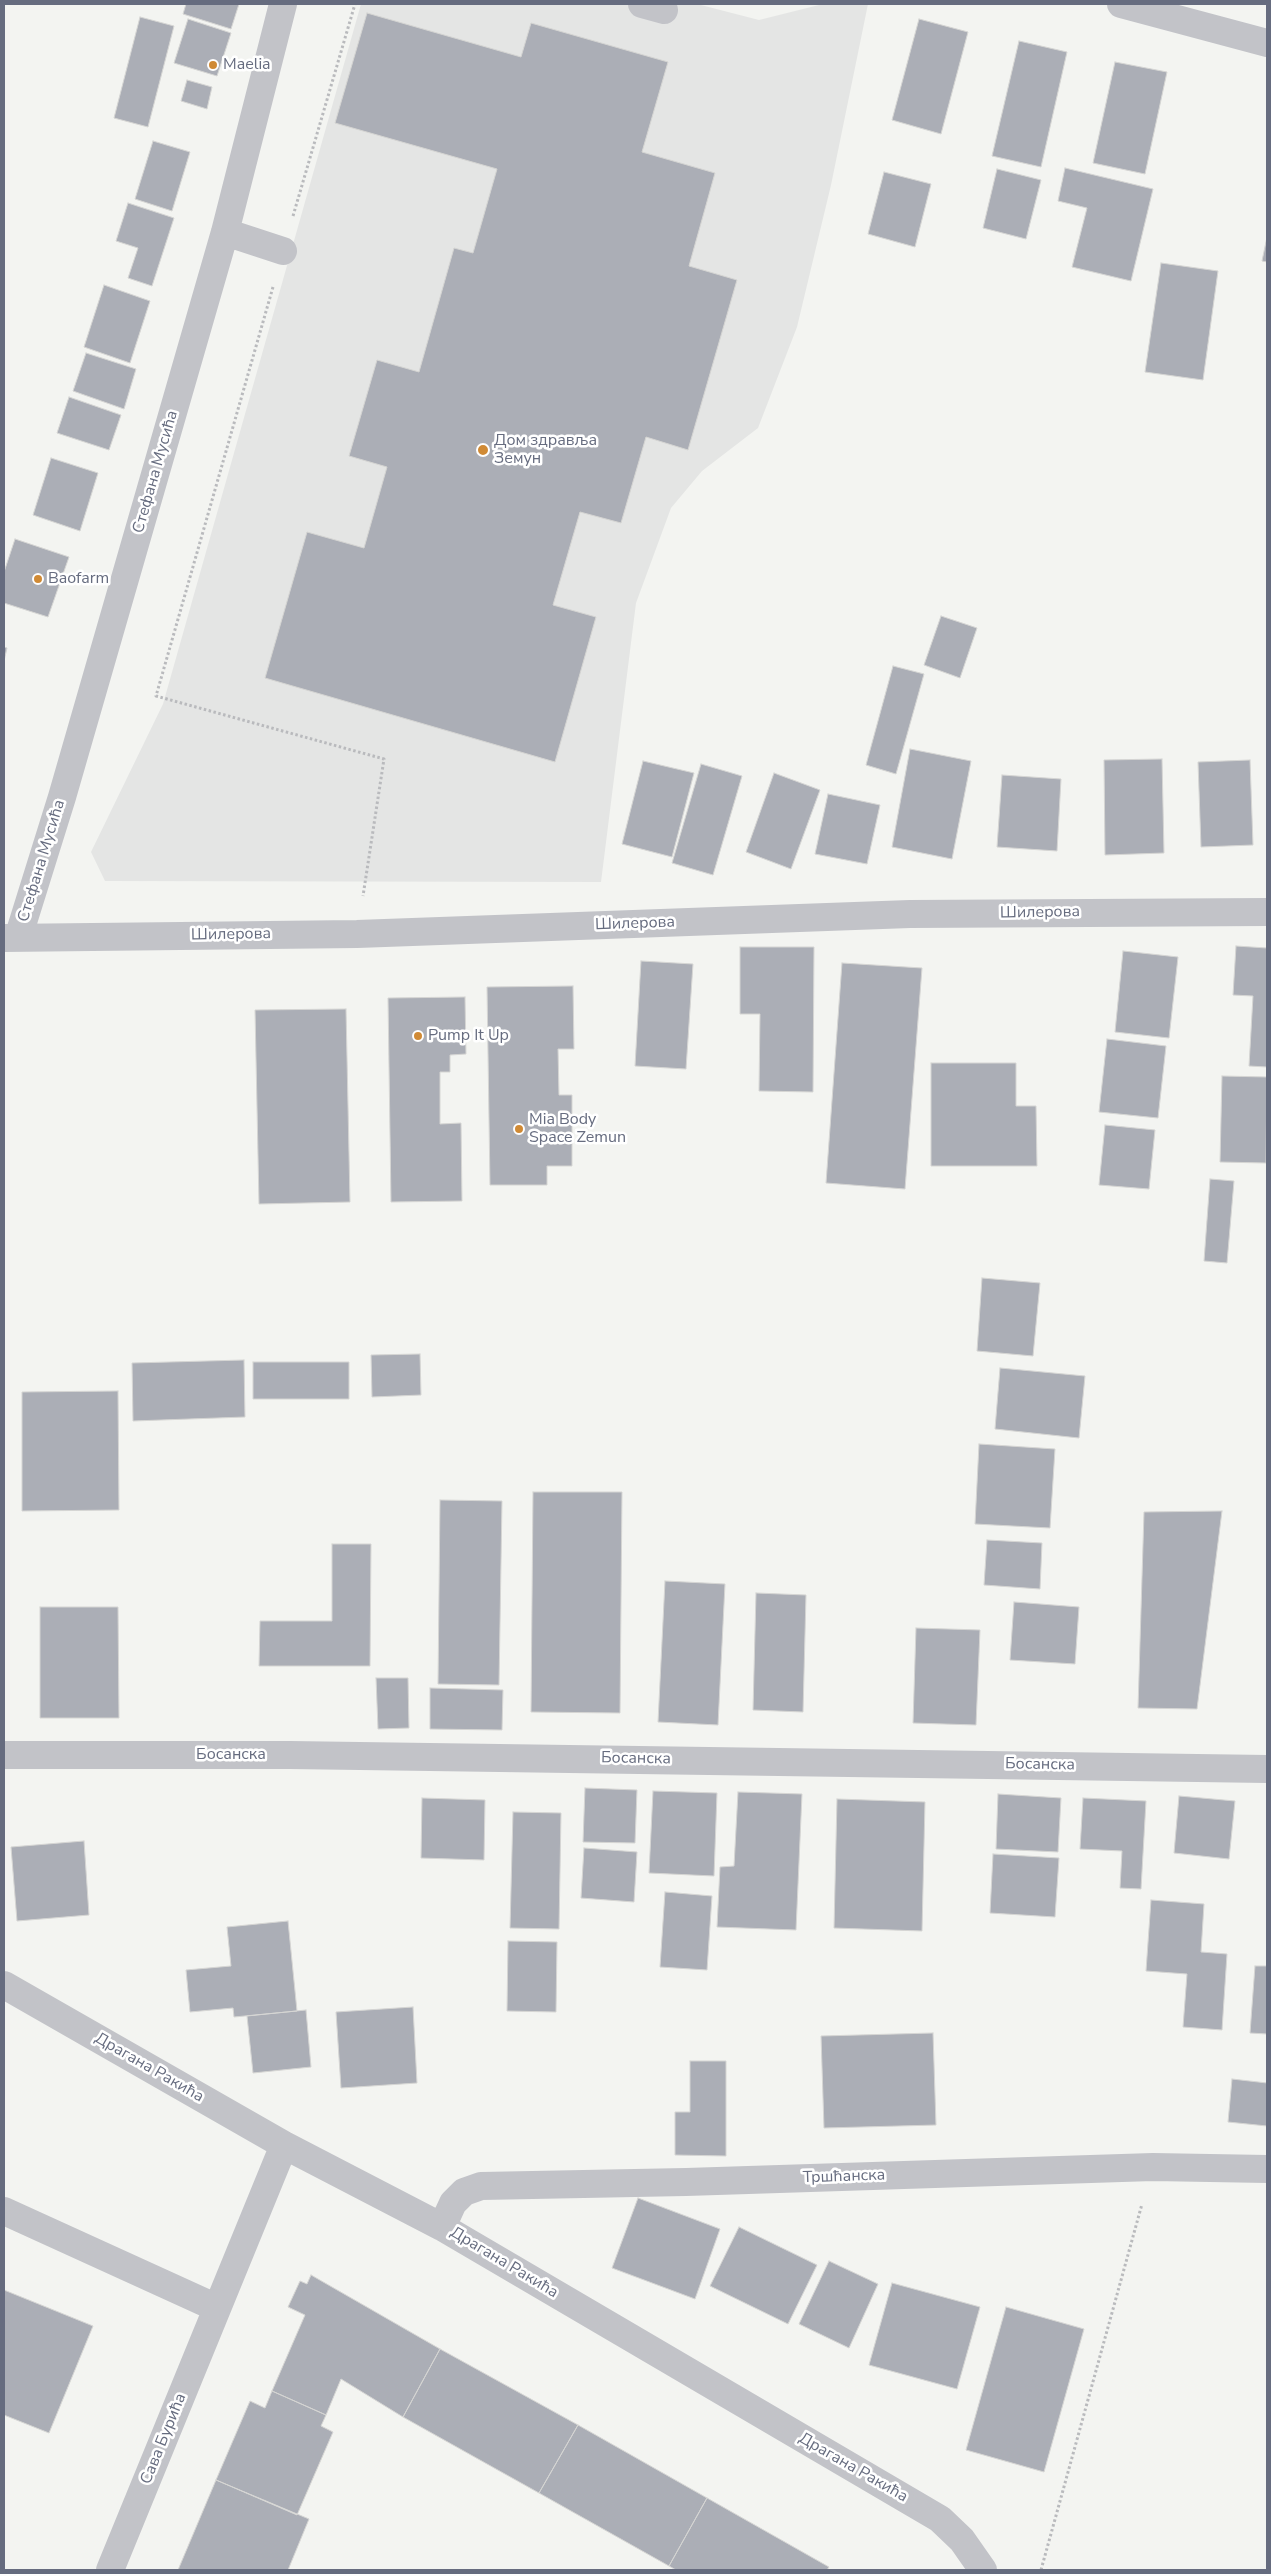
<!DOCTYPE html>
<meta charset="utf-8">
<style>
body{margin:0}
#map{position:relative;width:1271px;height:2574px;overflow:hidden;background:#f3f4f1;font-family:"Nunito Sans",sans-serif}
canvas{display:block}
.frame{position:absolute;inset:0;border:5px solid #666c7f;pointer-events:none}
</style>
<div id="map">
<canvas width="1271" height="2574"></canvas>
<div class="frame"></div>
</div>
<script>
const context = document.querySelector('canvas').getContext('2d');
context.lineJoin = 'round';
function fillPath(path, color) {
  context.fillStyle = color;
  context.fill(path, 'evenodd');
}
function poly(rows) {
  const path = new Path2D();
  for (const r of rows) {
    path.moveTo(r[0], r[1]);
    for (let i = 2; i < r.length; i += 2) path.lineTo(r[i], r[i + 1]);
  }
  return path;
}
function stroke(path, color, width, dash) {
  context.strokeStyle = color;
  context.lineWidth = width;
  context.lineCap = dash ? 'butt' : 'round';
  context.setLineDash(dash || []);
  context.stroke(path);
}
function label(font, color, halo, rows, align = 'center') {
  context.font = font + ' "Nunito Sans",sans-serif';
  context.lineWidth = 5;
  context.setLineDash([]);
  context.textBaseline = 'middle';
  context.strokeStyle = halo;
  context.fillStyle = color;
  for (const [text, x, y, turn = 0] of rows) {
    context.save();
    context.translate(x, y);
    context.rotate((+turn || 0) * Math.PI / 180);
    context.textAlign = isNaN(turn) ? turn : align;
    if (halo) context.strokeText(text, 0, 0);
    context.fillText(text, 0, 0);
    context.restore();
  }
}
fillPath(poly([
 [361,4,697,4,759,20,823,4,868,4,831,185,797,327,758,428,702,471,671,508,636,603,601,882,105,881,91,852,163,704]
]), '#e4e5e4');
const building = poly([
 [186,4,239,4,231,29,183,14,186,4],
 [367,13,521,57,531,23,668,62,642,152,715,173,689,266,737,280,688,450,646,437,621,523,580,512,553,605,596,617,555,762,265,678,307,532,364,548,387,467,349,456,377,360,419,372,454,248,473,253,497,169,335,123,367,13],
 [140,17,174,26,148,127,114,118,140,17],
 [188,19,231,33,217,76,174,63,188,19],
 [919,19,968,32,941,134,892,120,919,19],
 [1019,41,1067,52,1041,167,992,156,1019,41],
 [1115,62,1167,72,1145,174,1093,163,1115,62],
 [187,80,212,87,207,109,181,101,187,80],
 [153,141,190,152,172,211,135,199,153,141],
 [1065,168,1153,189,1131,281,1072,267,1087,208,1058,201,1065,168],
 [997,169,1041,180,1026,239,983,228,997,169],
 [884,172,931,184,915,247,868,234,884,172],
 [128,203,174,218,152,286,128,278,138,248,116,241,128,203],
 [1267,237,1267,262,1262,261,1267,237],
 [1161,263,1218,271,1203,380,1145,372,1161,263],
 [104,285,150,301,130,363,84,347,104,285],
 [86,353,136,369,124,409,73,391,86,353],
 [69,397,121,415,109,450,57,433,69,397],
 [51,458,98,473,80,531,33,515,51,458],
 [15,539,69,557,48,617,4,603,4,572,15,539],
 [941,616,977,628,960,678,924,665,941,616],
 [4,647,7,648,4,661,4,647],
 [893,666,924,674,896,774,866,765,893,666],
 [910,749,971,761,952,859,892,847,910,749],
 [1162,759,1164,853,1105,855,1104,760,1162,759],
 [1250,760,1253,845,1201,847,1198,762,1250,760],
 [643,761,694,773,672,857,622,844,643,761],
 [701,764,742,776,713,875,672,863,701,764],
 [774,773,820,790,791,869,746,852,774,773],
 [1002,775,1061,779,1057,851,997,847,1002,775],
 [828,794,880,805,867,864,815,854,828,794],
 [1236,946,1267,948,1267,1067,1249,1066,1253,996,1233,995,1236,946],
 [740,947,814,947,813,1092,759,1091,760,1014,740,1014,740,947],
 [1123,951,1178,957,1169,1038,1115,1032,1123,951],
 [641,961,693,964,686,1069,635,1066,641,961],
 [842,963,922,968,905,1189,826,1183,842,963],
 [573,986,574,1049,558,1049,559,1095,572,1095,572,1166,547,1166,547,1185,490,1185,487,987,573,986],
 [465,997,466,1054,450,1055,450,1072,440,1072,440,1124,461,1123,462,1201,391,1202,388,998,465,997],
 [346,1009,350,1202,259,1204,255,1010,346,1009],
 [1107,1039,1166,1046,1158,1118,1099,1112,1107,1039],
 [931,1063,1016,1063,1016,1106,1036,1106,1037,1166,931,1166,931,1063],
 [1222,1076,1267,1077,1266,1163,1220,1162,1222,1076],
 [1105,1125,1155,1130,1149,1189,1099,1185,1105,1125],
 [1210,1179,1234,1181,1227,1263,1204,1261,1210,1179],
 [982,1278,1040,1283,1033,1356,977,1351,982,1278],
 [420,1354,421,1395,372,1397,371,1355,420,1354],
 [244,1360,245,1417,133,1421,132,1363,244,1360],
 [253,1362,349,1362,349,1399,253,1399,253,1362],
 [1000,1368,1085,1376,1079,1438,995,1429,1000,1368],
 [118,1391,119,1510,22,1511,22,1392,118,1391],
 [979,1444,1055,1449,1050,1528,975,1524,979,1444],
 [533,1492,622,1492,620,1713,531,1712,533,1492],
 [440,1500,502,1501,499,1685,438,1684,440,1500],
 [1222,1511,1197,1709,1138,1708,1144,1512,1222,1511],
 [987,1540,1042,1543,1040,1589,984,1585,987,1540],
 [332,1544,371,1544,370,1666,259,1666,260,1621,332,1621,332,1544],
 [665,1581,725,1584,718,1725,658,1722,665,1581],
 [756,1593,806,1595,803,1712,753,1710,756,1593],
 [1014,1602,1079,1607,1075,1664,1010,1660,1014,1602],
 [40,1607,118,1607,119,1718,40,1718,40,1607],
 [916,1628,980,1630,976,1725,913,1723,916,1628],
 [376,1678,408,1678,409,1728,378,1729,376,1678],
 [430,1688,503,1690,502,1730,430,1729,430,1688],
 [585,1788,637,1790,635,1843,583,1842,585,1788],
 [653,1791,717,1793,714,1876,649,1873,653,1791],
 [738,1792,802,1794,796,1930,717,1927,720,1867,734,1866,738,1792],
 [998,1794,1061,1798,1058,1852,996,1849,998,1794],
 [1179,1796,1235,1801,1229,1859,1174,1853,1179,1796],
 [422,1798,485,1800,484,1860,421,1858,422,1798],
 [1083,1798,1146,1801,1141,1889,1120,1888,1122,1851,1080,1849,1083,1798],
 [837,1799,925,1802,922,1931,834,1928,837,1799],
 [513,1812,561,1813,559,1929,510,1928,513,1812],
 [84,1841,89,1915,17,1921,11,1847,84,1841],
 [584,1848,637,1852,634,1902,581,1898,584,1848],
 [993,1854,1059,1858,1055,1917,990,1913,993,1854],
 [665,1892,712,1896,707,1970,660,1967,665,1892],
 [1151,1900,1204,1904,1201,1952,1227,1954,1222,2030,1183,2027,1187,1974,1146,1971,1151,1900],
 [288,1921,297,2011,234,2017,233,2008,190,2012,186,1970,231,1966,227,1927,288,1921],
 [508,1941,557,1942,556,2012,507,2011,508,1941],
 [1255,1966,1267,1966,1267,2034,1250,2033,1255,1966],
 [413,2007,417,2083,341,2088,336,2012,413,2007],
 [306,2010,311,2067,253,2073,247,2016,306,2010],
 [933,2033,936,2125,824,2128,821,2036,933,2033],
 [690,2061,726,2061,726,2156,675,2155,675,2112,690,2112,690,2061],
 [1232,2079,1267,2083,1267,2126,1228,2122,1232,2079],
 [638,2198,720,2229,695,2299,612,2268,638,2198],
 [739,2227,817,2265,788,2324,710,2286,739,2227],
 [829,2261,878,2284,849,2348,799,2324,829,2261],
 [311,2275,440,2349,403,2417,341,2379,326,2415,272,2391,305,2315,288,2307,300,2281,307,2284,311,2275],
 [892,2283,980,2307,957,2389,869,2365,892,2283],
 [4,2290,93,2326,49,2433,4,2415,4,2290],
 [1006,2307,1084,2329,1044,2472,966,2450,1006,2307],
 [440,2349,578,2425,539,2493,403,2417,440,2349],
 [272,2391,326,2415,321,2426,333,2432,297,2515,216,2480,250,2401,265,2408,272,2391],
 [578,2425,707,2498,669,2566,539,2493,578,2425],
 [216,2480,309,2519,288,2570,178,2570,216,2480],
 [707,2498,829,2567,827,2570,676,2570,669,2566,707,2498]
]);
fillPath(building, '#abaeb6');
stroke(building, '#d5d5d3', 1);
stroke(poly([
 [293,216,355,4],
 [273,287,156,696,384,759,363,896],
 [1041,2570,1142,2204]
]), '#b9babd', 3, [2.5, 2.5]);
stroke(poly([
 [642,4,664,10],
 [1121,4,1267,43],
 [225,232,283,251],
 [4,938,357,934,910,914,1267,912],
 [18,938,62,797,225,232,283,4],
 [4,1755,290,1755,1267,1769],
 [4,1985,284,2145,442,2227,940,2519,962,2540,983,2570],
 [4,2211,217,2308],
 [442,2227,453,2203,464,2192,481,2186,686,2182,1153,2167,1267,2169],
 [110,2570,284,2145]
]), '#c2c3c8', 28);
for (const [x, y, r, color] of [
 [213,65,5,"#d08a35"],
 [483,450,6,"#d08a35"],
 [38,579,5,"#d08a35"],
 [418,1036,5,"#d08a35"],
 [519,1129,5,"#d08a35"]
]) {
  const dot = new Path2D();
  dot.arc(x, y, r, 0, 2 * Math.PI);
  context.fillStyle = color;
  context.fill(dot);
  stroke(dot, '#fff', 2);
}
label('16px', '#666c7f', '#fff', [
 ["Maelia",223,65],
 ["Дом здравља",494,441],
 ["Земун",494,459],
 ["Baofarm",48,579],
 ["Pump It Up",428,1036],
 ["Mia Body",529,1120],
 ["Space Zemun",529,1138]
], 'left');
label('16px', '#666c7f', '#fff', [
 ["Стефана Мусића",156,472,-74],
 ["Стефана Мусића",42,861,-73],
 ["Шилерова",1040,913,-1],
 ["Шилерова",635,924,-2],
 ["Шилерова",231,935,-1],
 ["Босанска",231,1755],
 ["Босанска",636,1759,1],
 ["Босанска",1040,1765,1],
 ["Драгана Ракића",149,2068,30],
 ["Тршћанска",844,2177,-2],
 ["Драгана Ракића",504,2263,31],
 ["Сава Бурића",164,2439,-68],
 ["Драгана Ракића",853,2468,30]
]);
</script>
